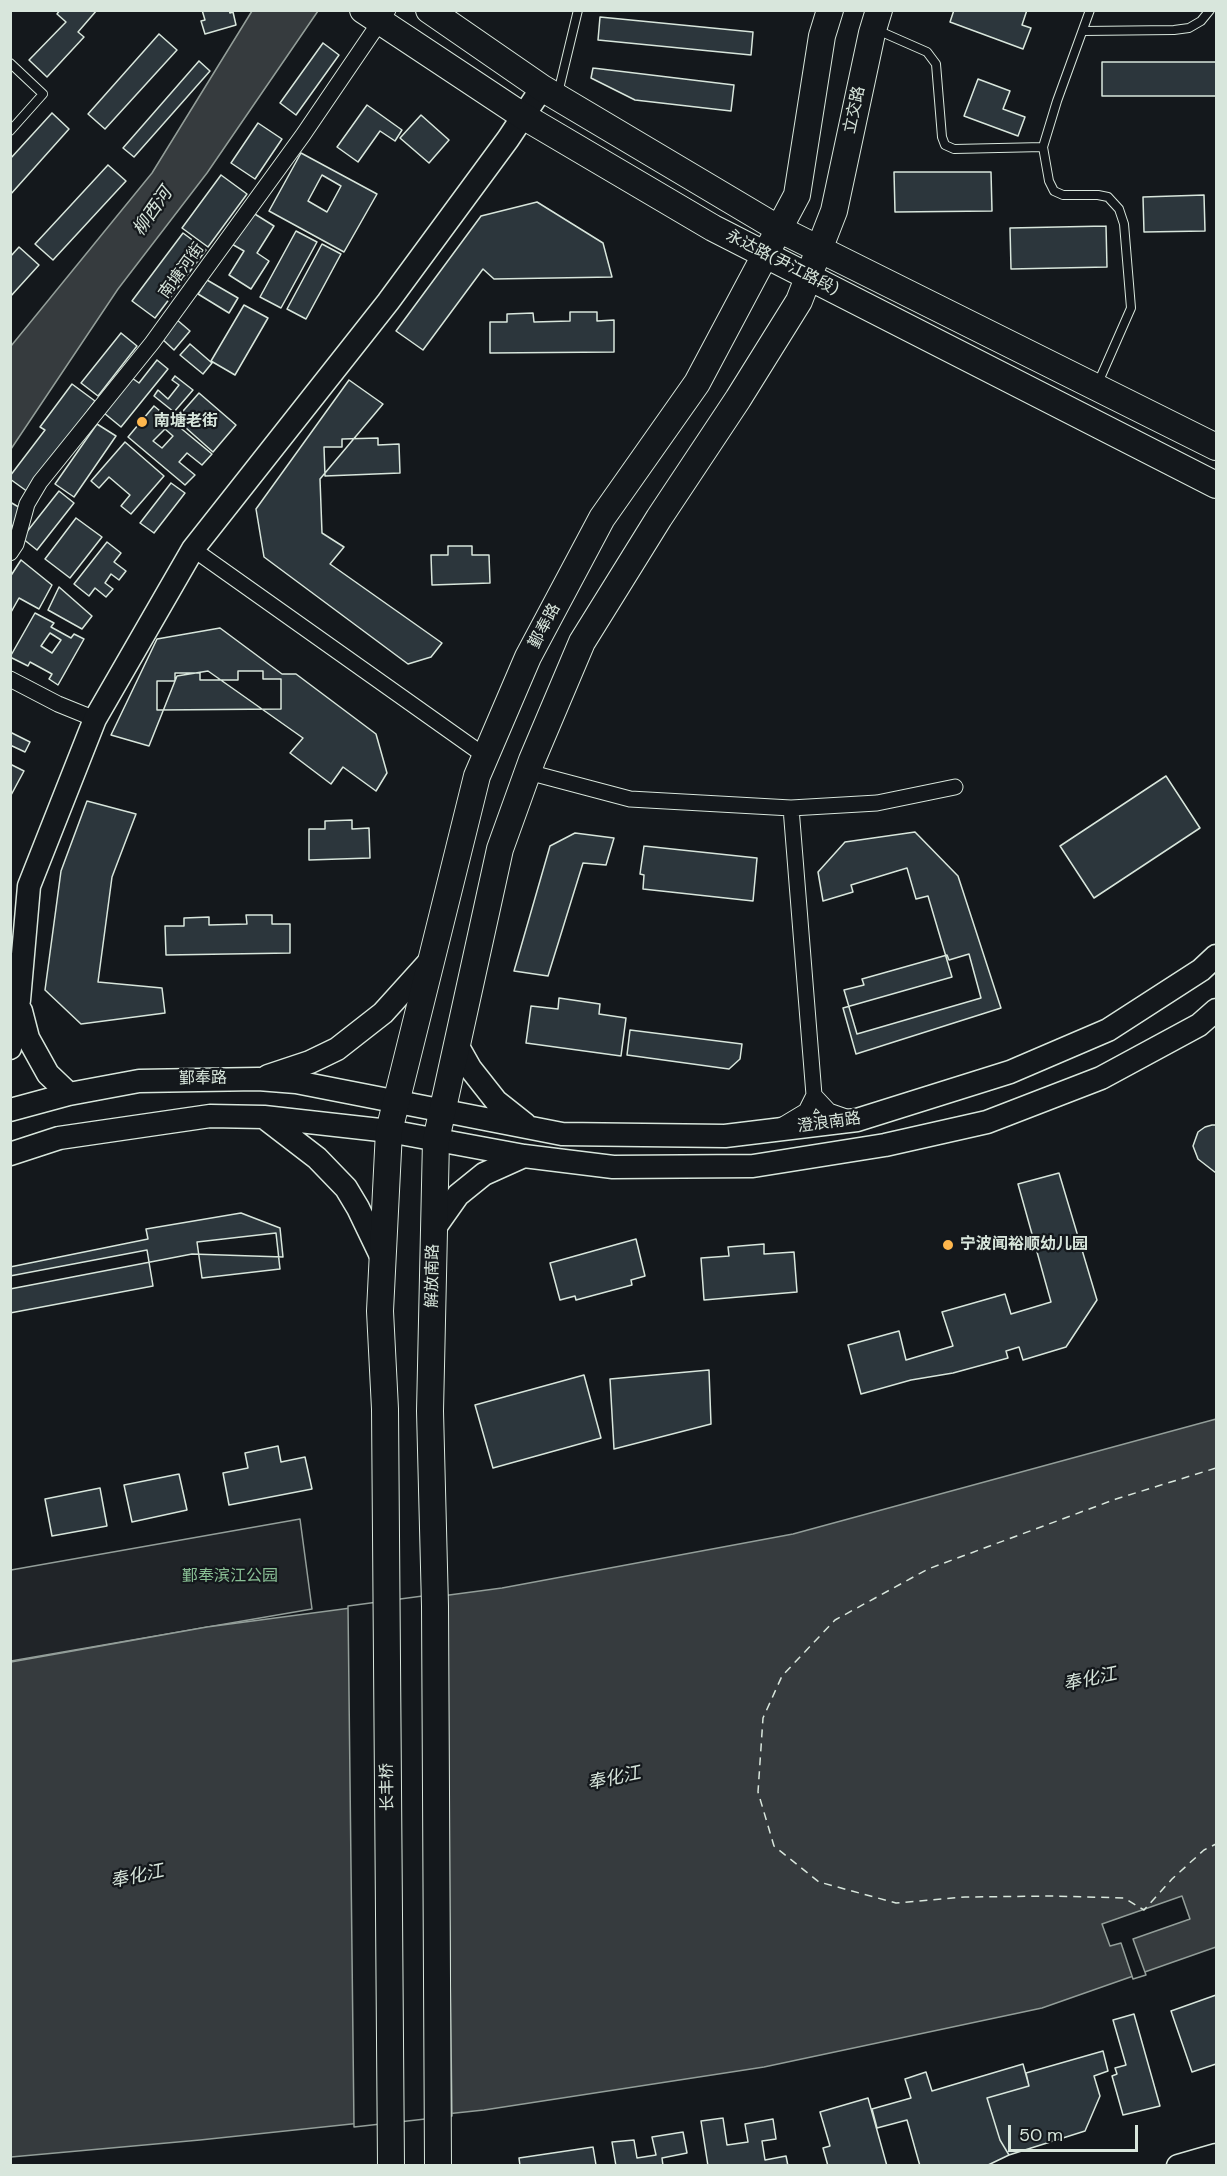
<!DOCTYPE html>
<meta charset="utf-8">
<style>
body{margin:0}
#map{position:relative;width:1227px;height:2176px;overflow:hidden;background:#14181c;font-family:"DM Sans",sans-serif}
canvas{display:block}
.frame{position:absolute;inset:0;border:12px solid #d8e6dc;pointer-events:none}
.scale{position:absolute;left:1008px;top:2125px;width:130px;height:27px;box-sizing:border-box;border:3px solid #d8e6dc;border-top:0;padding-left:8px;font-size:18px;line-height:21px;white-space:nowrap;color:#d8e6dc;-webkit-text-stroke:4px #14181c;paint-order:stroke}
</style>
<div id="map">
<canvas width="1227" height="2176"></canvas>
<div class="frame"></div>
<div class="scale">50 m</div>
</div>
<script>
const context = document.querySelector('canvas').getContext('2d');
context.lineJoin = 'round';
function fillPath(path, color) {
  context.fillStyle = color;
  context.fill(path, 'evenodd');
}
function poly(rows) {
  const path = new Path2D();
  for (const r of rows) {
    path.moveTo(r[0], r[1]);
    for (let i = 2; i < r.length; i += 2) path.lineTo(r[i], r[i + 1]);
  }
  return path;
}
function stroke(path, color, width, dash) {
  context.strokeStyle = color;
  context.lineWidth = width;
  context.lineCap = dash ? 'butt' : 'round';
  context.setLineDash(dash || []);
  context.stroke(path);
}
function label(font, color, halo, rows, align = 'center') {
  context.font = font + ' "DM Sans","Noto Sans SC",sans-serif';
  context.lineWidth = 4.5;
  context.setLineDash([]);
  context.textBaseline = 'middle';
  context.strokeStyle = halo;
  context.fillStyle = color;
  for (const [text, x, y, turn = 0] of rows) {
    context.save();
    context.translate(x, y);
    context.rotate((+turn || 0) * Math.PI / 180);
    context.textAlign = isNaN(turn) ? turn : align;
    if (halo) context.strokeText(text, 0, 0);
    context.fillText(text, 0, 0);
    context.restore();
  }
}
const green = poly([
 [300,1519,312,1609,11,1661,11,1570,300,1519]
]);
fillPath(green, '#202428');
stroke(green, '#939e99', 1.5);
const water = poly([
 [252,11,318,11,207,173,118,289,11,449,11,346,152,173,252,11],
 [1216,1419,1216,1947,1042,2008,764,2067,484,2110,200,2140,11,2157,11,1662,207,1627,502,1588,793,1534,1216,1419]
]);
fillPath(water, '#363b3e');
stroke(water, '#939e99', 1.5);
const pier = poly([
 [445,1593,452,2116,354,2127,348,1606,445,1593],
 [1182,1896,1190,1919,1133,1939,1146,1975,1133,1979,1121,1943,1110,1946,1102,1924,1182,1896]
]);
fillPath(pier, '#14181c');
stroke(pier, '#939e99', 1.5);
stroke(poly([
 [1216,1468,1116,1499,928,1569,835,1620,782,1676,763,1718,758,1792,774,1846,819,1882,896,1903,965,1897,1054,1896,1124,1898,1144,1910,1172,1879,1204,1850,1216,1844]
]), '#d8e6dc', 1.5, [8, 6]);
const building = poly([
 [60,10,97,10,78,32,84,37,47,77,29,60,66,22,57,14,60,10],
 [202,10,229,10,230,13,233,12,236,25,205,34,201,21,205,20,202,10],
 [954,10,1027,10,1022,25,1031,28,1023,49,950,22,954,10],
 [600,17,753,32,751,55,598,40,600,17],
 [159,34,177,50,105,129,88,114,159,34],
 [323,43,339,55,296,115,280,103,323,43],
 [199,61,210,71,134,157,123,148,199,61],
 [1102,62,1216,62,1216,96,1102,96,1102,62],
 [593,68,734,85,731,111,635,100,591,78,593,68],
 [978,79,1010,91,1003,109,1025,117,1018,136,964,116,978,79],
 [367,105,402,130,395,141,380,131,358,162,337,147,367,105],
 [52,113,69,129,10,195,10,159,52,113],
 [421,115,449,140,429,163,400,138,421,115],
 [258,123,282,139,255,179,231,163,258,123],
 [301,153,377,194,344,252,269,211,301,153],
 [322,175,341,186,327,212,308,201,322,175],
 [108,165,126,181,53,260,35,244,108,165],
 [894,172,991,172,992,211,895,212,894,172],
 [221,175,247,194,208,247,182,228,221,175],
 [1204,195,1205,231,1144,232,1143,197,1204,195],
 [537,202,603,243,612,277,494,279,483,269,423,350,396,331,481,216,537,202],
 [250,211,274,226,257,253,269,261,251,289,229,275,244,251,230,243,250,211],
 [1106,226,1107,267,1011,269,1010,228,1106,226],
 [296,231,317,242,281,308,260,297,296,231],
 [183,233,206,250,155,318,132,301,183,233],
 [322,244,341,254,306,319,287,309,322,244],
 [19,247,39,265,10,297,10,257,19,247],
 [207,280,238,298,229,313,198,294,207,280],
 [244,305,268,318,235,375,211,361,244,305],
 [570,312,597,312,597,321,614,320,614,352,490,353,490,322,507,322,507,314,533,313,534,322,570,321,570,312],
 [176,319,190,331,174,350,161,338,176,319],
 [121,333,137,346,98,396,81,383,121,333],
 [190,344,212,363,203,374,180,355,190,344],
 [157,360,168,369,121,427,104,413,132,378,139,383,157,360],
 [175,376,193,390,174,412,154,396,158,390,168,399,179,385,172,380,175,376],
 [349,380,383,404,320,479,322,533,344,547,330,564,442,643,431,657,408,664,264,557,256,509,349,380],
 [72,384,95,401,28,492,10,479,10,476,45,430,40,427,72,384],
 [199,393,236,425,213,452,176,419,199,393],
 [205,415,212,421,207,427,200,421,205,415],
 [154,406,212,454,202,465,187,453,179,462,195,475,185,485,128,437,154,406],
 [165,429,173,436,162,448,153,441,165,429],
 [97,424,116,436,74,497,55,484,97,424],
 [378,438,378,445,399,444,400,473,325,476,324,447,342,447,342,439,378,438],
 [125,442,164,476,131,514,121,506,130,495,109,477,99,488,91,481,125,442],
 [171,483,185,493,154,533,140,523,171,483],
 [59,491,74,503,37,550,22,538,59,491],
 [10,502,22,509,10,531,10,502],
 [76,518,102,537,70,578,45,559,76,518],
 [107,542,121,553,114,562,126,571,119,580,111,574,105,583,113,589,106,597,95,588,89,596,74,584,107,542],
 [448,546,472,546,472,555,489,555,490,583,432,585,431,555,448,555,448,546],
 [21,560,52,585,39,609,19,598,10,614,10,577,21,560],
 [59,587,92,616,82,629,48,610,59,587],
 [35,613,54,623,51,627,71,638,74,634,84,639,58,685,49,679,52,674,30,662,28,666,10,657,35,613],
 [50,633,61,640,52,653,41,646,50,633],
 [220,628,282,674,296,674,376,734,387,773,376,791,343,767,331,784,290,753,303,738,208,671,177,676,149,746,111,735,157,639,220,628],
 [238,671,263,671,263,679,281,679,281,709,157,710,157,681,175,681,175,673,200,673,200,680,238,680,238,671],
 [10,732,30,742,25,752,10,745,10,732],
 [10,764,24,771,10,797,10,764],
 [1166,776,1200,828,1094,898,1060,846,1166,776],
 [87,801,136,814,112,877,98,982,162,988,165,1013,81,1024,45,990,61,871,87,801],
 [352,820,352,829,369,828,370,858,309,860,309,829,325,829,325,821,352,820],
 [915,832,958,876,1001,1008,856,1054,843,1008,952,977,928,896,916,899,907,868,851,885,853,892,823,901,818,872,845,842,915,832],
 [575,833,614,838,606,865,583,863,548,976,514,971,550,846,575,833],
 [644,846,757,858,753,901,643,889,644,875,640,874,644,846],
 [246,915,272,915,272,924,290,924,290,953,166,955,165,926,184,926,184,918,209,917,209,925,247,924,246,915],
 [969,954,981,998,857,1034,844,990,864,985,862,979,947,955,949,960,969,954],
 [559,998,600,1004,599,1014,626,1018,621,1056,526,1043,531,1006,558,1009,559,998],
 [630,1030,742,1044,740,1059,729,1069,627,1055,630,1030],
 [1212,1125,1216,1125,1216,1173,1198,1159,1193,1146,1198,1132,1205,1127,1212,1125],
 [1059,1173,1097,1300,1066,1347,1023,1360,1019,1347,1006,1351,1008,1358,953,1373,911,1380,861,1394,848,1345,899,1331,906,1360,953,1346,942,1312,1005,1294,1011,1314,1051,1302,1018,1184,1059,1173],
 [241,1213,280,1228,283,1257,192,1254,10,1289,10,1267,148,1239,146,1229,241,1213],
 [276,1233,280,1269,202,1278,197,1242,276,1233],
 [636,1239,645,1276,631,1280,632,1285,576,1300,575,1296,560,1300,550,1263,636,1239],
 [764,1244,764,1254,794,1252,797,1292,704,1300,701,1258,729,1256,728,1247,764,1244],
 [147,1250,153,1286,10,1313,10,1276,147,1250],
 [709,1370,711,1424,614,1449,610,1379,709,1370],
 [584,1375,601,1438,493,1468,475,1405,584,1375],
 [278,1446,281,1462,305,1457,312,1489,229,1505,223,1473,248,1468,245,1453,278,1446],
 [179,1474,187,1510,132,1522,124,1485,179,1474],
 [100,1488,107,1526,52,1536,45,1499,100,1488],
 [1216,1995,1216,2064,1192,2072,1171,2011,1216,1995],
 [1134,2014,1160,2106,1123,2115,1112,2076,1117,2074,1115,2068,1126,2065,1113,2020,1134,2014],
 [1103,2051,1108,2071,1094,2076,1100,2096,1085,2131,1009,2155,1000,2140,987,2098,1029,2086,1026,2073,1103,2051],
 [1023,2064,1029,2086,987,2098,1000,2140,1009,2155,986,2166,920,2166,907,2120,877,2128,872,2109,911,2098,905,2079,926,2072,932,2091,1023,2064],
 [868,2098,887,2166,828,2166,823,2148,830,2146,820,2112,868,2098],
 [723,2118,727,2145,748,2142,745,2124,773,2119,776,2139,762,2141,765,2160,786,2156,788,2166,708,2166,701,2121,723,2118],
 [683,2132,687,2153,662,2158,663,2166,616,2166,612,2142,634,2140,637,2158,656,2155,652,2137,683,2132],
 [593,2147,596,2165,520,2166,519,2158,593,2147]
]);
fillPath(building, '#2c363c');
stroke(building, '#d8e6dc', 1.5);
const lane = poly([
 [1090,10,1057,101,1043,147,1049,181,1054,191,1063,195,1098,195,1108,197,1119,209,1124,224,1131,308,1098,383],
 [877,30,927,52,936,64,942,137,945,145,954,149,1043,147],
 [1083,31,1174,30,1189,28,1201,21,1210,10],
 [10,63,43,94,10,131],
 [558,93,578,10]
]);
const street = poly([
 [193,549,485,756],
 [10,553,16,544,27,504,40,482,152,343,303,135,388,10],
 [10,679,58,704,95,719],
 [528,772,630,799,791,808,814,1095],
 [791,808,877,803,955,787],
 [781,1126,806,1111,814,1095,829,1111,852,1119]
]);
const secondary = poly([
 [21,1011,28,1038,48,1074,69,1094],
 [457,1045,470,1068,496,1101,525,1124],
 [10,1048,19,1000,29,886,95,719,193,549,388,302,508,139,542,88],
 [268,1076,310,1062,337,1049,383,1013,430,961],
 [10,1110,69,1094,139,1081,258,1079,296,1082,562,1134,725,1136,857,1120,1010,1072,1108,1030,1201,970,1216,956],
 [265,1118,317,1158,346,1188,358,1208,383,1260],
 [10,1154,59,1138,210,1116,264,1117,389,1131,524,1156,613,1167,753,1166,885,1145,987,1122,1101,1078,1199,1025,1216,1010],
 [434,1229,458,1195,484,1174,524,1156],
 [1178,2166,1216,2155]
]);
const primary = poly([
 [363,10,523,116,713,228,1216,485],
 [429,10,542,88,779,229,1216,447],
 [391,2166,385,1409,380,1311,389,1131,477,776,528,657,602,518,697,383,797,195,822,36,830,10],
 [438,2166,435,1606,430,1411,436,1140,500,849,532,760,582,642,659,518,738,399,799,301,834,211,872,33,879,10]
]);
stroke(lane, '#d8e6dc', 10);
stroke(street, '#d8e6dc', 17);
stroke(secondary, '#d8e6dc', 25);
stroke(primary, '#d8e6dc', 28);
stroke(lane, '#14181c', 8);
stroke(street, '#14181c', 15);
stroke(secondary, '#14181c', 22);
stroke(primary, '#14181c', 26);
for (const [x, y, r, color] of [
 [142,422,6,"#ffb74d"],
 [948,1245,6,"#ffb74d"]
]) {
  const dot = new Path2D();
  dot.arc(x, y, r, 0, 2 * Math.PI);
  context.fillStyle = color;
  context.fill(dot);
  stroke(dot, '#14181c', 2);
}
label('16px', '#d8e6dc', '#14181c', [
 ["立交路",855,110,-78],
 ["永达路(尹江路段)",782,263,27],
 ["南塘河街",182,271,-54],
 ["鄞奉路",545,626,-62],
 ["鄞奉路",203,1079,-1],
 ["澄浪南路",829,1123,-8],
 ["解放南路",433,1276,-89],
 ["长丰桥",388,1787,-91]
]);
label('bold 16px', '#d8e6dc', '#14181c', [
 ["南塘老街",154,422],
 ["宁波闻裕顺幼儿园",960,1245]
], 'left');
label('16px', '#8ac095', '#14181c', [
 ["鄞奉滨江公园",230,1577]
]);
label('italic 18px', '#d8e6dc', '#14181c', [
 ["柳西河",153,212,-55],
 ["奉化江",1090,1680,-12],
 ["奉化江",614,1779,-12],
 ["奉化江",137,1877,-12]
]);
</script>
